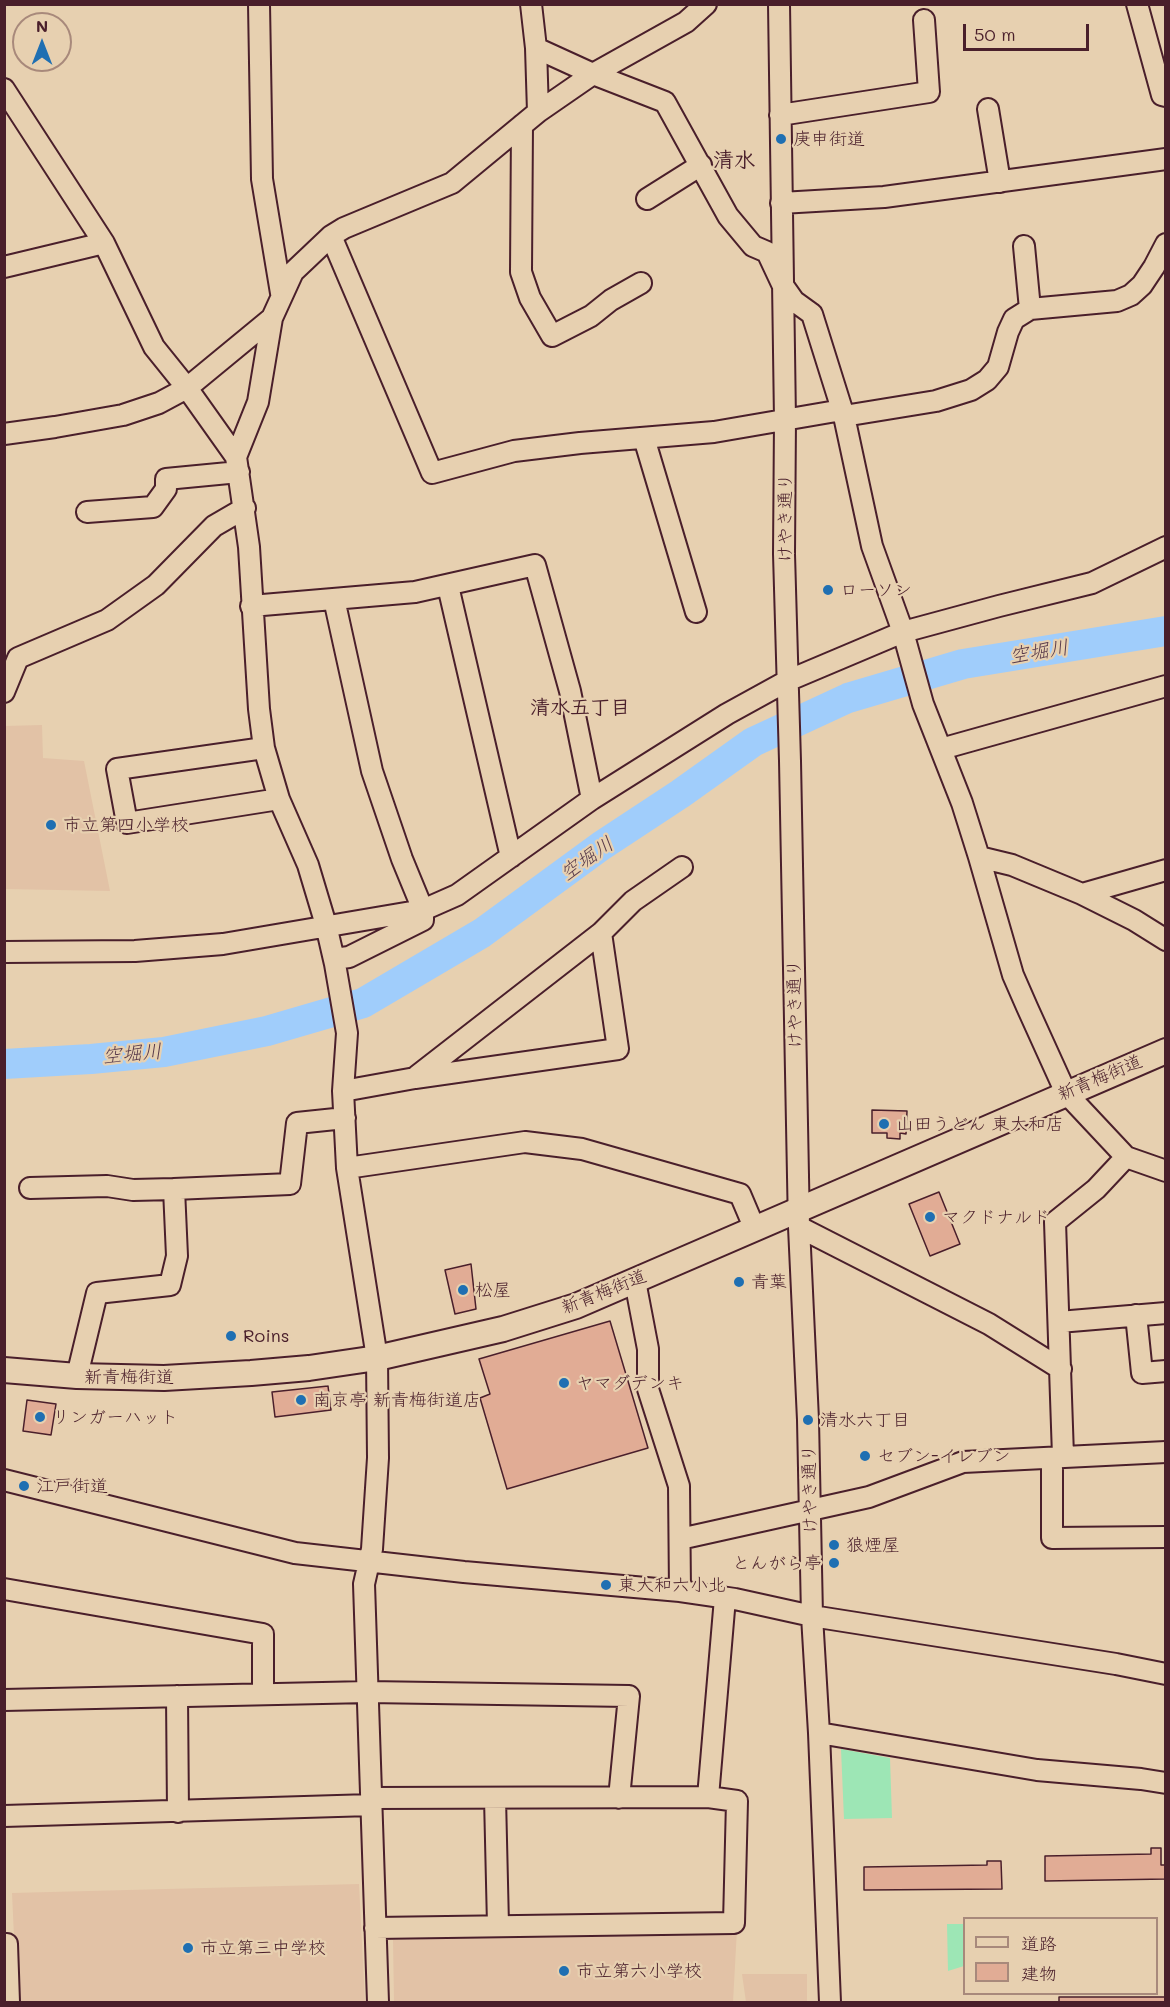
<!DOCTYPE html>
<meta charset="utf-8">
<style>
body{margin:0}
#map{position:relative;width:1170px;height:2007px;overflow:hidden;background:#e7d0b0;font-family:Mali,"Klee One",sans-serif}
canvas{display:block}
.frame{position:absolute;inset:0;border:6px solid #4a1f2b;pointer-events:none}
.legend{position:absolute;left:963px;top:1917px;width:195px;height:78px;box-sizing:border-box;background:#e7d0b0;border:2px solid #a8897b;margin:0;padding:8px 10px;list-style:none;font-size:18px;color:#4a1f2b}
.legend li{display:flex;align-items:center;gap:12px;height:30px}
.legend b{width:30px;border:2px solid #a8897b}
.north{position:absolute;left:12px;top:12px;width:60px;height:60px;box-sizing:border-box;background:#e7d0b0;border:2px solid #a8897b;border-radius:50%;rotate:0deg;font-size:16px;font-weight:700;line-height:24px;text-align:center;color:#4a1f2b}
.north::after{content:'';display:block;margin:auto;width:21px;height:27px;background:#1f6fb2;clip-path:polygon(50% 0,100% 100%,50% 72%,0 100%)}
.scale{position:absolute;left:963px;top:24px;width:126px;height:27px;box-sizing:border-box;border:3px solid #4a1f2b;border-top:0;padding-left:8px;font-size:18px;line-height:21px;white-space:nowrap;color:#4a1f2b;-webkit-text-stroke:4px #e7d0b0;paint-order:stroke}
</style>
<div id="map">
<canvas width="1170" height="2007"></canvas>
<div class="frame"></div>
<ul class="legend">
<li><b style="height:8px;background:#e7d0b0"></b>道路</li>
<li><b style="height:16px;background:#e1ac95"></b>建物</li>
</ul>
<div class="north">N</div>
<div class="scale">50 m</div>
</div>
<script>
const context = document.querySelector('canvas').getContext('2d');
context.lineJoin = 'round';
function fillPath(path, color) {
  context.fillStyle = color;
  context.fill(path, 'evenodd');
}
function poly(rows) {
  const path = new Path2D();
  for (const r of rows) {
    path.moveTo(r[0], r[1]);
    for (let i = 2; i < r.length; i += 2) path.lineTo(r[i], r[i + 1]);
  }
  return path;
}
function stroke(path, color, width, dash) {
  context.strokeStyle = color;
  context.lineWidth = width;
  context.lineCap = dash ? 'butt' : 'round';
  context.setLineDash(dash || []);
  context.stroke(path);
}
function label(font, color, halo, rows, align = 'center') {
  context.font = font + ' Mali,"Klee One",sans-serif';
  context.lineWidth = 4.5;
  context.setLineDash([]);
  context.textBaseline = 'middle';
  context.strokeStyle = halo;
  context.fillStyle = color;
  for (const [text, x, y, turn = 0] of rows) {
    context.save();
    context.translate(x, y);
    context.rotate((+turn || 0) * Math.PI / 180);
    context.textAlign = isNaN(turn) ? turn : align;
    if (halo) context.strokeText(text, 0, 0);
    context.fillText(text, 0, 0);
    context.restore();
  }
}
fillPath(poly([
 [42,725,43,758,84,761,110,891,5,889,5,726],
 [359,1884,365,2002,17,2002,12,1893],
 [737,1929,733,2002,394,2002,393,1940],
 [742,1974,807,1974,807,2002,746,2002]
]), '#e2c2a6');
fillPath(poly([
 [841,1749,890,1758,892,1818,844,1819],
 [947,1924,964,1924,964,1966,948,1971]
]), '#9de6b5');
stroke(poly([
 [4,1064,91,1059,164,1052,267,1031,363,1003,482,933,601,846,680,794,753,742,848,698,963,664,1166,631]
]), '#a0cdfb', 30);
const building = poly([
 [872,1110,907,1111,906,1134,900,1133,900,1139,887,1138,887,1133,872,1133,872,1110],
 [939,1192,960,1244,930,1256,909,1204,939,1192],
 [471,1264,476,1309,455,1314,445,1270,471,1264],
 [610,1321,648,1448,507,1489,480,1398,490,1394,479,1359,610,1321],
 [328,1386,331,1410,275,1417,272,1392,328,1386],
 [27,1400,56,1404,51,1435,23,1431,27,1400],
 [1151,1848,1161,1848,1161,1865,1166,1865,1166,1879,1045,1881,1045,1856,1151,1854,1151,1848],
 [987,1861,1001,1861,1002,1889,864,1890,864,1867,987,1865,987,1861],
 [1059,1997,1166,1997,1166,2002,1059,2002,1059,1997]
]);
fillPath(building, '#e1ac95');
stroke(building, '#4a1f2b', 1.5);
const minor = poly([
 [259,4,262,179,281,293],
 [531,4,536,48,538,112],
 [779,4,785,420,784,554,790,761,799,1227,808,1420,812,1616,819,1733,830,2002],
 [1137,4,1162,95,1166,96],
 [536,48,593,74,665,102,728,216,753,246,767,252,782,284,794,301,812,314,844,416,872,546,903,632,923,704,962,803,979,857,1013,975,1027,1007,1066,1093,1126,1157,1166,1171],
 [4,89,104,243,154,347,187,388,236,457,249,547,259,709,264,748,279,799,308,865,326,925,335,964,347,1033,343,1091,347,1168,377,1358,378,1458,372,1549,364,1584,378,2002],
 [988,109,1000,182],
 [780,115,929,92,924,20],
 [522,125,521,272,530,298,552,336,591,316,611,300,641,283],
 [647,199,701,165],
 [781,203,884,197,1166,159],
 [331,236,432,473,514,451,580,443,714,432,842,410],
 [1024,246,1030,309],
 [4,267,104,243],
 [844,416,936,401,971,390,987,380,998,367,1008,332,1014,319,1030,309,1117,301,1131,295,1142,285,1154,267,1166,244],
 [4,434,55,427,123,415,159,403,187,388,272,318,293,272,331,236,344,228,452,183,538,112,593,74,686,22,706,4],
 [644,438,696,612],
 [236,457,258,402,272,318],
 [87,512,153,507,166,489,166,479,239,472],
 [448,586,511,857],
 [251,606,415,592,535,565,570,691,592,799],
 [4,692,18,658,107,620,156,585,214,526,245,508],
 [264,748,117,769,127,823,279,799],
 [941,749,1166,686],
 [979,857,1012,865,1082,894,1134,920,1166,940],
 [1082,894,1166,870],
 [4,952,135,951,223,944,423,910,402,859,372,771,334,599],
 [334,959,349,957,423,920,423,910,457,895,592,799,727,714,787,681,903,632,999,606,1092,583,1166,547],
 [417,1076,601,933,633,901,682,867],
 [343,1091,415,1078,618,1049,601,933],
 [347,1168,525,1142,582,1149,740,1194,754,1227],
 [30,1188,107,1186,133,1190,174,1189],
 [799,1227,989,1324,1061,1369],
 [635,1281,648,1349,648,1389,679,1486,680,1591],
 [1136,1315,1142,1373,1166,1371],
 [1059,1322,1166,1313],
 [77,1376,97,1293,170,1285,177,1256,174,1189,290,1184,297,1123,345,1118],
 [1063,1456,1055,1222,1096,1189,1126,1157],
 [1052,1458,1052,1538,1166,1537],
 [4,1480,295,1553,464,1572,680,1591,735,1599,812,1616,1116,1664,1166,1674],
 [680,1539,869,1497,963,1462,1166,1452],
 [4,1589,263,1634,263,1694],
 [177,1696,178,1812],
 [4,1700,368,1692,629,1696,619,1798],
 [819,1733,1037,1770,1141,1779,1166,1783],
 [708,1797,725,1598],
 [371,1798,708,1797,737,1801,734,1923,375,1928],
 [495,1798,498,1925],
 [4,1816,371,1805],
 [4,1944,7,1944,9,2002]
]);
const major = poly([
 [4,1370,77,1376,164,1378,251,1373,309,1368,377,1358,503,1329,576,1306,1166,1051]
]);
stroke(minor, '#4a1f2b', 24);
stroke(major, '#4a1f2b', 28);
stroke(minor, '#e7d0b0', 20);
stroke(major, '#e7d0b0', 24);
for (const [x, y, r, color] of [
 [781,139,6,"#1f6fb2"],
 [828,590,6,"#1f6fb2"],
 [51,825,6,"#1f6fb2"],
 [884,1124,6,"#1f6fb2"],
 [930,1217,6,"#1f6fb2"],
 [739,1282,6,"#1f6fb2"],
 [463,1290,6,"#1f6fb2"],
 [231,1336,6,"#1f6fb2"],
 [564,1383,6,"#1f6fb2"],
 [301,1400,6,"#1f6fb2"],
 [40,1417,6,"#1f6fb2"],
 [808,1420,6,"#1f6fb2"],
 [865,1456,6,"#1f6fb2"],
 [24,1486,6,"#1f6fb2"],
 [834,1545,6,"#1f6fb2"],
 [834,1563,6,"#1f6fb2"],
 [606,1585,6,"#1f6fb2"],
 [188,1948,6,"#1f6fb2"],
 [564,1971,6,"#1f6fb2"]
]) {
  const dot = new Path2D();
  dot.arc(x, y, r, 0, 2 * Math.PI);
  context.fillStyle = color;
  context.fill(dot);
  stroke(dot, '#e7d0b0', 2);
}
label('18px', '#4a1f2b', '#e7d0b0', [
 ["庚申街道",793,139],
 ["ローソン",840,590],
 ["市立第四小学校",63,825],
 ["山田うどん 東大和店",896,1124],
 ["マクドナルド",942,1217],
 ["青葉",751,1282],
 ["松屋",475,1290],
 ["Roins",243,1336],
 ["ヤマダデンキ",576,1383],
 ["南京亭 新青梅街道店",313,1400],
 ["リンガーハット",52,1417],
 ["清水六丁目",820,1420],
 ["セブン-イレブン",877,1456],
 ["江戸街道",36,1486],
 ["狼煙屋",846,1545],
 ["とんがら亭",822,1563,"right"],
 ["東大和六小北",618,1585],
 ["市立第三中学校",200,1948],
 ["市立第六小学校",576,1971]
], 'left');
label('18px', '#4a1f2b', '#e7d0b0', [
 ["けやき通り",785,518,-90],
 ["けやき通り",795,1004,-91],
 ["新青梅街道",1100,1078,-23],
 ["新青梅街道",604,1292,-22],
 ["新青梅街道",129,1377],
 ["けやき通り",810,1489,-91]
]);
label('italic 20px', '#57394a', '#e7d0b0', [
 ["空堀川",1039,652,-9],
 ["空堀川",587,859,-35],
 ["空堀川",132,1054,-5]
]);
label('bold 20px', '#4a1f2b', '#e7d0b0', [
 ["清水五丁目",580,708]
]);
label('bold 21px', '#4a1f2b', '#e7d0b0', [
 ["清水",734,161]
]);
</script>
